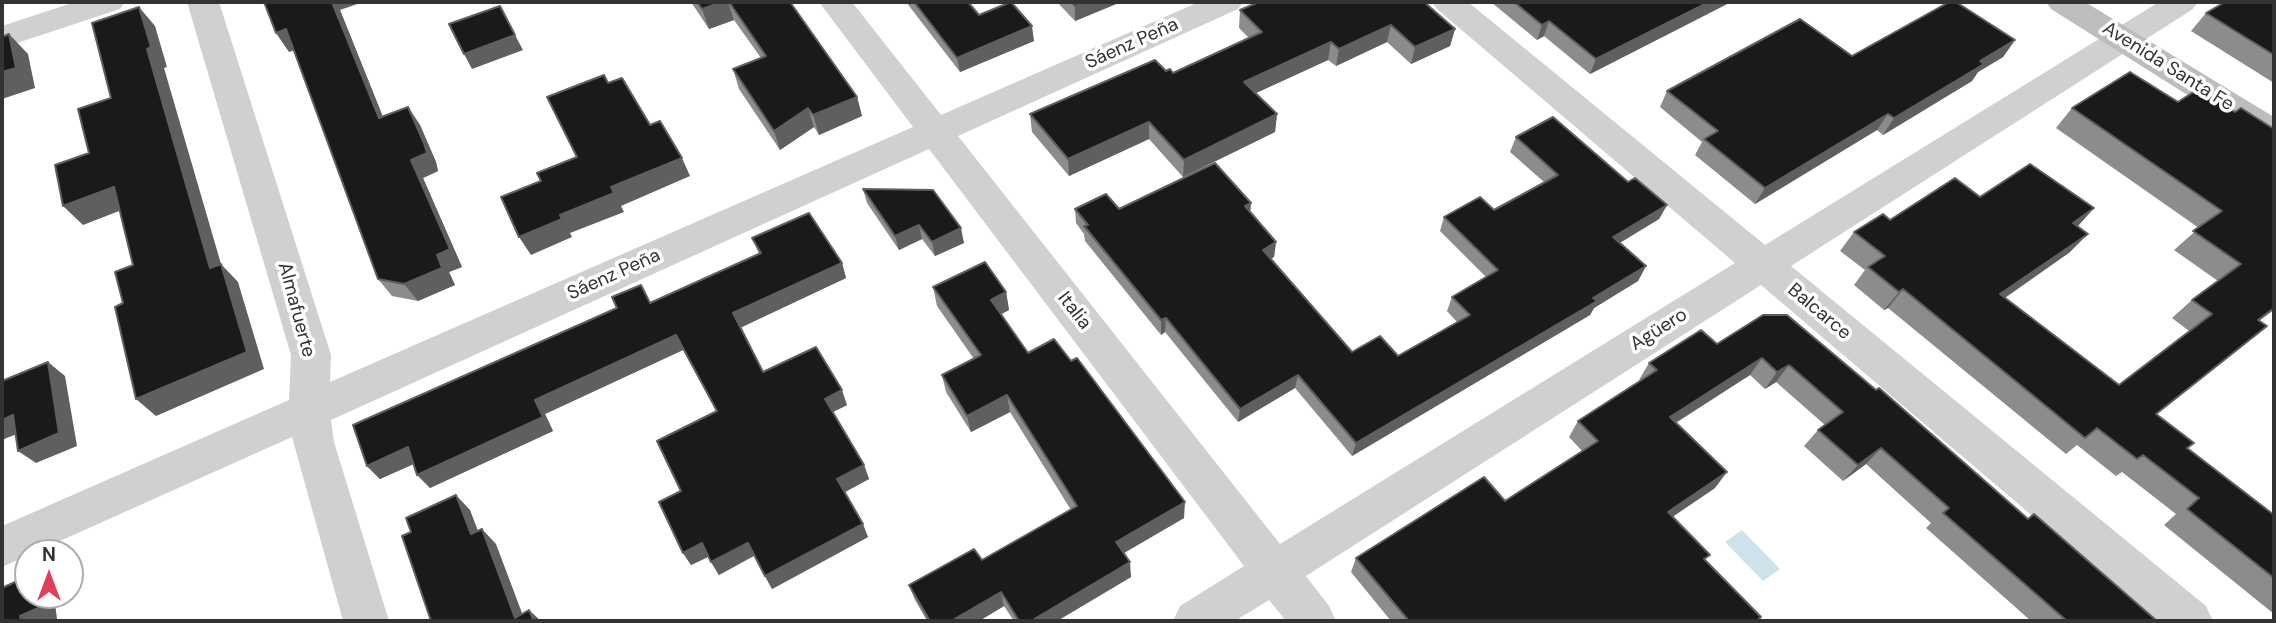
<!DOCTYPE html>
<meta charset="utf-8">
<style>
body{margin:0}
#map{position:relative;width:2276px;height:623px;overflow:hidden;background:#fff;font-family:"DM Sans",sans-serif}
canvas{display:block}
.frame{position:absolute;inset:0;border:4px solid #333;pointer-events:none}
.north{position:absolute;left:14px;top:539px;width:70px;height:70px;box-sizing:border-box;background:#fff;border:2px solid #adadad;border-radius:50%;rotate:0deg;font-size:19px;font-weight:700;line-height:28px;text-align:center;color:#333}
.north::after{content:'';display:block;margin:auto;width:24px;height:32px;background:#e03f5b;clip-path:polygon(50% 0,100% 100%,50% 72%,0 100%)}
</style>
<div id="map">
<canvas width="2276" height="623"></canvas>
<div class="frame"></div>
<div class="north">N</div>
</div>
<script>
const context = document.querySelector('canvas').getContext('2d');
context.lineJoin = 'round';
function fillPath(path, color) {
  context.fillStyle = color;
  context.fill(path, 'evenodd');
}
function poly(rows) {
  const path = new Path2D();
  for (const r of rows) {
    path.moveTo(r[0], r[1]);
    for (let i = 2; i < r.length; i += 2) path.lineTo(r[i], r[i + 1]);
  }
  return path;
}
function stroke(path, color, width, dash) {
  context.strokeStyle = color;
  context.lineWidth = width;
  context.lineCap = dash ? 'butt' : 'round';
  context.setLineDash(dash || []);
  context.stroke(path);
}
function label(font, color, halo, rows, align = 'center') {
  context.font = font + ' "DM Sans",sans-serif';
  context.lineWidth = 7;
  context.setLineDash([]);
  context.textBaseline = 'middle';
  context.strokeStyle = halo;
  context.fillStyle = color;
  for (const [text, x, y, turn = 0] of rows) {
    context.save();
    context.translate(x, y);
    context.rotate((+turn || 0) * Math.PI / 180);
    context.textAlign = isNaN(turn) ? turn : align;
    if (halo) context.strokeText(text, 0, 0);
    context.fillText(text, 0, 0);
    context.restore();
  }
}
fillPath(poly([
 [1742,530,1780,569,1763,581,1725,542]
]), '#cde2eb');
fillPath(poly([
 [75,2,125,2,120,9,2,48,2,26,75,2],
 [187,2,219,2,331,355,330,382,913,127,819,2,852,2,941,115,1199,2,1243,2,1238,9,958,136,1280,544,1735,263,1437,9,1432,2,1468,2,1765,245,2159,2,2198,2,2193,9,1791,266,2206,606,2213,621,2156,621,1761,285,1306,576,1329,606,1336,621,1286,621,1269,600,1235,621,1173,621,1180,606,1244,566,929,149,331,420,334,442,389,621,343,621,292,437,2,567,2,526,289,400,291,355,187,2]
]), '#d0d0d0');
fillPath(poly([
 [2046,2,2085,2,2274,117,2274,145,2262,142,2051,9,2046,2]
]), '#bdbdbd');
fillPath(poly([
 [691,2,790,2,857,97,862,116,819,135,814,127,780,150,739,89,733,69,761,58,734,20,709,29],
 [906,2,968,2,979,15,1034,41,960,72],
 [1057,2,1121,2,1075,21],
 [1491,2,1731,2,1590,74,1544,36,1537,40],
 [2274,2,2274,83,2191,31,2206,13],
 [340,10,383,117,408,107,420,125,436,162,438,171,423,178,462,267,449,272,455,285,418,301,392,296,378,279,294,50,289,52],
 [1240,10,1455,29,1450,46,1411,64,1387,42,1336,66,1328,60,1256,93,1277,114,1275,132,1183,177,1149,139,1069,176,1032,132,1030,114,1166,71,1173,73,1249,38,1239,28],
 [2015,40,2003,57,1978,72,1972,81,1883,135,1877,130,1755,204,1695,155,1702,142,1660,107,1667,91,1852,56],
 [2178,102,2235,112,2274,129,2274,310,2259,321,2156,414,2187,448,2274,515,2274,614,2164,525,2176,514,2122,472,2116,476,2077,445,2066,454,1888,308,1884,310,1854,285,1865,270,1840,251,1854,232,1890,220,1980,197,2094,208,2078,226,2070,252,2005,298,2119,385,2189,331,2172,318,2192,300,2218,281,2174,250,2199,228,2056,128,2072,108],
 [1516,137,1628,182,1667,205,1659,219,1620,243,1646,266,1638,281,1594,308,1590,315,1352,456,1295,388,1238,422,1165,332,1161,335,1085,241,1084,234,1076,223,1075,209,1250,213,1276,242,1274,257,1271,259,1352,352,1398,356,1457,322,1447,311,1452,297,1486,277,1440,231,1444,217,1494,210,1544,182,1510,152],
 [863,189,964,243,935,256,922,239,899,250,867,203],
 [752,238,842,263,846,278,741,327,763,372,847,405,833,412,864,465,869,479,845,492,868,537,772,589,754,556,719,575,708,557,691,565,683,553,681,491,717,412,683,350,545,414,553,431,430,488,414,464,380,479,367,466,651,302,759,254],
 [933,287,1006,292,1009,310,1001,314,1028,353,1184,518,1124,553,1131,577,1057,621,1014,621,1004,606,979,621,927,621,915,600,909,585,982,560,1071,510,1010,412,971,432,946,392,942,375,974,359,937,306],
 [1763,315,2028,519,2157,621,2031,621,1926,528,1931,523,1866,464,1843,481,1804,446,1818,430,1825,425,1776,382,1765,389,1750,375,1676,423,1715,488,1672,517,1705,560,1757,621,1391,621,1351,572,1356,558,1505,501,1582,451,1569,437,1578,421,1640,381,1639,380,1649,363,1717,344]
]), '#8c8c8c');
fillPath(poly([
 [332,2,363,2,340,10,391,137,379,118],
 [722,2,728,2,734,20,709,29,702,9],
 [1085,2,1121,2,1075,21,1075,6],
 [1709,2,1731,2,1590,74,1596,59],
 [139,7,155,26,167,67,164,68,221,264,238,282,264,369,156,416,136,399,147,49],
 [1549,21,1544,36,1537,40,1542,25],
 [1391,25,1387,42,1336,66,1339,49],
 [1032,26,1034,41,960,72,957,58],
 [286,29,299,48,289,52,276,33],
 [1455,29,1450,46,1411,64,1415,47],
 [9,34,28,54,35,88,2,99,2,72],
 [515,35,523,50,472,69,464,54],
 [2015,40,2003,57,1978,72,1972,81,1883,135,1894,118,1980,61],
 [1331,42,1328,60,1243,99,1244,82],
 [857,97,862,116,819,135,813,115],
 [408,107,420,125,436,162,438,171,423,178,462,267,449,272,455,285,418,301,404,284,437,255,411,160],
 [808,108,814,127,780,150,774,131],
 [1277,114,1275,132,1183,177,1184,160],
 [1888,114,1877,130,1755,204,1765,188],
 [1149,122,1149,139,1069,176,1068,159],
 [682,158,690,176,621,206,624,212,570,233,572,237,531,255,519,237,611,187],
 [114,187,132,206,83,225,63,206],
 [1251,203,1250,218,1245,206],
 [1667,205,1659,219,1606,251,1613,237],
 [2094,208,2077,227,2073,223],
 [919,225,922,239,899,250,895,236],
 [961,228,964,243,935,256,932,242],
 [2088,234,2070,252,1983,313,2000,294],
 [1276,242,1274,257,1261,264,1263,250],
 [842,263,846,278,740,328,733,313],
 [1646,266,1638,281,1594,308,1590,315,1352,456,1356,443],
 [1903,289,1888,308,1884,310,1899,292],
 [1006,292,1009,310,994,318,991,300],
 [1166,318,1165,332,1161,335,1161,320],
 [676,335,683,350,545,414,553,431,430,488,417,475,535,400],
 [1762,358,1750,375,1659,433,1670,417],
 [48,362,65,376,77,446,36,463,18,451],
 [1789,365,1776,382,1765,389,1777,372],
 [1298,375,1295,388,1238,422,1240,409],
 [842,390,847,405,831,413,825,399],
 [1007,395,1010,412,971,432,967,416],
 [13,415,31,428,2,440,2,420],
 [408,447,420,461,380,479,367,466],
 [1881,448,1866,464,1843,481,1858,465],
 [864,465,869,479,843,493,837,479],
 [1727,472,1715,488,1656,528,1668,512],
 [456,495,470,510,485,549,471,534],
 [1185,502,1184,518,1117,557,1116,542],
 [863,524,868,537,772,589,765,576],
 [482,529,496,544,525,621,515,618],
 [702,543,710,556,691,565,683,553],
 [748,543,755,555,719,575,711,562],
 [1130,562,1131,577,1057,621,1031,621],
 [1001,592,1004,606,979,621,951,621],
 [36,595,54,595,57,619,52,621,21,621,20,616],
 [529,610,541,621,534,621]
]), '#5f5f5f');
const building = poly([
 [264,2,332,2,379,118,408,107,424,143,427,153,411,160,450,249,437,255,442,268,404,284,378,279,286,29,276,33,264,2],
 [697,2,722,2,702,9,697,2],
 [729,2,790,2,857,97,813,115,808,108,774,131,733,69,766,56,729,2],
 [914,2,968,2,979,15,1011,2,1032,26,957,58,914,2],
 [1071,2,1085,2,1075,6,1071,2],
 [1259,2,1424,2,1455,29,1415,47,1391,25,1339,49,1331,42,1244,82,1277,114,1184,160,1149,122,1068,159,1030,114,1155,60,1166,71,1170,69,1173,73,1262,32,1240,10,1259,2],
 [1514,2,1709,2,1596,59,1549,21,1542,25,1514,2],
 [1949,2,1956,2,2015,40,1980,61,1984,64,1894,118,1888,114,1765,188,1704,139,1718,131,1667,91,1800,19,1852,56,1949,2],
 [2225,2,2274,2,2274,55,2206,13,2225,2],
 [500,6,515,35,464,54,449,24,500,6],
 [139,7,151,47,147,49,210,268,221,264,247,352,136,399,115,307,123,303,115,272,133,265,114,187,63,206,55,165,89,153,78,109,111,98,92,23,139,7],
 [9,34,16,68,2,72,2,37,9,34],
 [2130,72,2178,102,2198,89,2235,112,2241,108,2274,129,2274,308,2258,320,2267,326,2156,414,2194,443,2187,448,2274,515,2274,578,2187,509,2199,498,2143,455,2137,459,2097,428,2085,438,1903,289,1899,292,1868,267,1885,256,1854,232,1883,214,1890,220,1955,178,1980,197,2030,164,2094,208,2073,223,2088,234,2000,294,2119,385,2212,314,2192,300,2241,264,2193,231,2222,211,2072,108,2130,72],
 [604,75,608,83,622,78,650,125,660,121,682,158,611,187,614,193,560,215,562,219,519,237,501,197,541,181,537,173,577,157,547,97,604,75],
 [1553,117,1628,182,1635,178,1667,205,1613,237,1646,266,1593,298,1597,301,1356,443,1298,375,1240,409,1166,318,1161,320,1084,226,1088,225,1075,209,1106,194,1119,209,1215,163,1251,203,1245,206,1276,242,1263,250,1352,352,1380,336,1398,356,1470,315,1452,297,1498,270,1444,217,1480,197,1494,210,1558,175,1516,137,1553,117],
 [863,189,933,190,961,228,932,242,919,225,895,236,863,189],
 [809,213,842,263,733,313,763,372,816,347,842,390,825,399,864,465,837,479,863,524,765,576,748,543,711,562,702,543,683,553,659,502,681,491,657,441,717,411,676,335,535,400,543,417,417,475,408,447,367,466,353,425,617,308,612,297,641,285,650,303,761,253,752,238,809,213],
 [985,262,1006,292,991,300,1028,353,1054,339,1071,361,1077,358,1185,502,1116,542,1130,562,1031,621,1019,621,1001,592,951,621,930,621,909,585,974,549,982,560,1077,506,1007,395,967,416,942,375,981,355,933,287,985,262],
 [1763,315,1787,315,1876,390,1879,388,2028,519,2034,514,2157,621,2067,621,1943,513,1949,508,1881,448,1858,465,1818,430,1843,412,1789,365,1777,372,1762,358,1670,417,1727,472,1668,512,1710,555,1704,559,1761,617,1756,621,1409,621,1356,558,1484,477,1505,501,1598,441,1578,421,1657,370,1649,363,1701,330,1717,344,1763,315],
 [48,362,59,433,18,451,13,415,2,420,2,381,48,362],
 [456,495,471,534,482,529,515,618,529,610,534,621,431,621,402,536,411,532,406,518,456,495],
 [28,576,28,595,36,595,38,608,20,616,21,621,2,621,2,588,28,576]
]);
fillPath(building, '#1a1a1a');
stroke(building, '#5f5f5f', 2);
label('19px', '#333', '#fff', [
 ["Sáenz Peña",1132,44,-24],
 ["Avenida Santa Fe",2168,67,32],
 ["Sáenz Peña",614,275,-24],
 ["Almafuerte",296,310,75],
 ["Italia",1074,311,52],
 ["Balcarce",1819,312,40],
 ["Agüero",1659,330,-32]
]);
</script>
